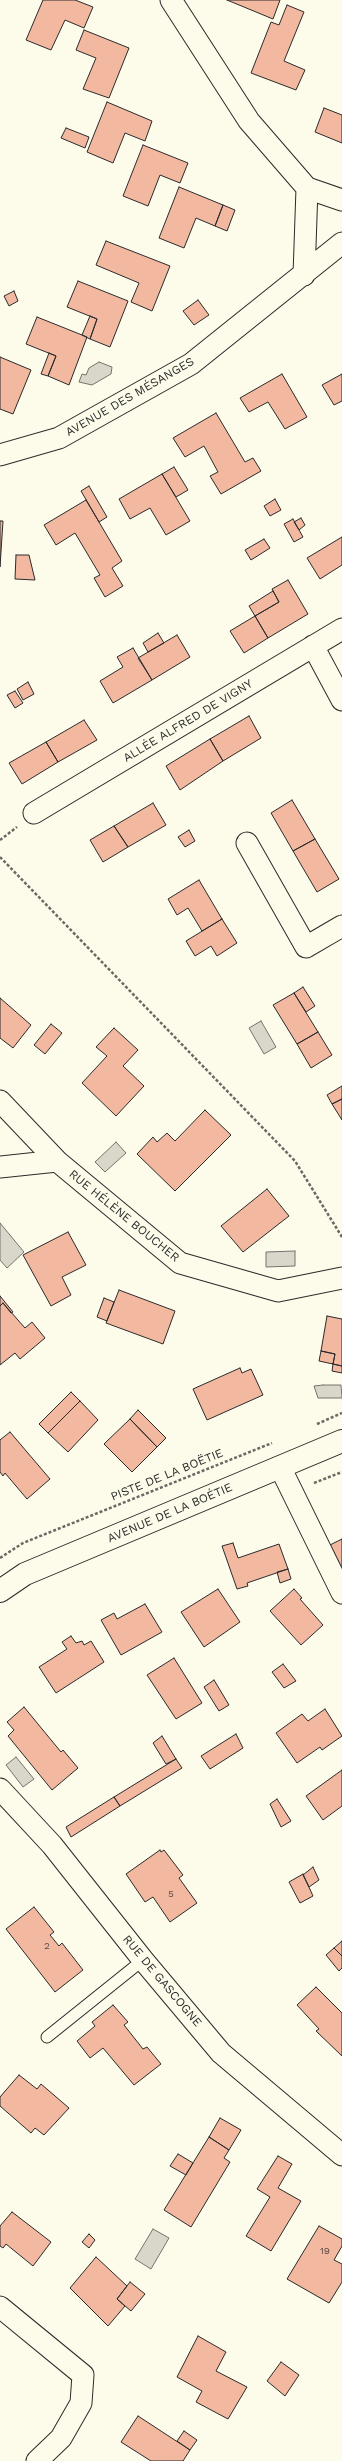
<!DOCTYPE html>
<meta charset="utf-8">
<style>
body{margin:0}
canvas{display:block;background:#fdfbea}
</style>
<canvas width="342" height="2461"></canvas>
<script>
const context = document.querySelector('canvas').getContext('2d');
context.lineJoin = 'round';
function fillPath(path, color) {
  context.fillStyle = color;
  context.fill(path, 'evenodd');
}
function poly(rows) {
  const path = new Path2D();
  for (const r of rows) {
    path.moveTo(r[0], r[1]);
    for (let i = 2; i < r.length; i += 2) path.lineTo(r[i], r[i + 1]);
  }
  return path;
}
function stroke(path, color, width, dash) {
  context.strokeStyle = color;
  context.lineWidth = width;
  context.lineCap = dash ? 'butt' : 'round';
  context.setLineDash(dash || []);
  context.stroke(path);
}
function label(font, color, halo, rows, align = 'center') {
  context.font = font + ' "Work Sans",sans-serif';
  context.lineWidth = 3;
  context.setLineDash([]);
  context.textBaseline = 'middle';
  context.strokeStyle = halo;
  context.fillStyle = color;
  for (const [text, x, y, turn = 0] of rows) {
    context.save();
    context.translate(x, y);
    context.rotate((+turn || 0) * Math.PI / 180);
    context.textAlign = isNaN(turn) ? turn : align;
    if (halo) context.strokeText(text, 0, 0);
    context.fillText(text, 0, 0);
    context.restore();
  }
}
const water = poly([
 [99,362,112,367,111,374,92,385,79,382,82,374,86,375,89,368,99,362],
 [261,1021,276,1047,264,1054,249,1028,261,1021],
 [116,1142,126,1153,105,1172,95,1162,116,1142],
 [0,1223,24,1252,7,1268,0,1260,0,1223],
 [295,1251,295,1266,266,1267,266,1252,295,1251],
 [323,1385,341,1385,342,1398,318,1398,314,1386,323,1385],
 [16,1757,34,1779,23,1787,6,1765,16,1757],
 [153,2229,169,2238,151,2269,135,2259,153,2229]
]);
fillPath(water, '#d8d7c9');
stroke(water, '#74746e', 1);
const building = poly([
 [43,0,75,0,93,7,84,28,65,20,51,50,26,40,43,0],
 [227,0,280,0,273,19,227,0],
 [287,5,304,12,284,61,305,70,296,90,251,73,271,22,279,25,287,5],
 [84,30,129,48,109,98,83,89,96,58,76,50,84,30],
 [107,102,152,121,145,141,125,133,113,163,87,152,107,102],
 [324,108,342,115,342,143,315,132,324,108],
 [66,128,89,137,85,148,61,138,66,128],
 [143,145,188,163,180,183,160,175,148,206,123,196,143,145],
 [179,187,223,205,215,226,196,218,184,248,159,238,179,187],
 [223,205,235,210,227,231,215,226,223,205],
 [106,241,170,266,152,311,131,302,139,283,96,265,106,241],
 [78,281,128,301,110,347,90,339,97,319,67,307,78,281],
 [14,291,18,301,9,306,4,296,14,291],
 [198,300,209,315,194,325,183,311,198,300],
 [90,316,97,319,90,339,82,335,90,316],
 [37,317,87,337,69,385,48,376,56,356,26,344,37,317],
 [49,353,56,356,48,376,41,374,49,353],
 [0,357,31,370,13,414,0,409,0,357],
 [282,374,307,417,285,429,268,402,249,412,240,398,282,374],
 [342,374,342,401,334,405,322,385,342,374],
 [216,413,245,462,253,458,261,471,221,494,210,476,218,472,204,446,185,457,173,438,216,413],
 [174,467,188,490,176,497,162,474,174,467],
 [162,474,190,521,166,535,150,508,130,519,119,499,162,474],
 [89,486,107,517,99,522,81,491,89,486],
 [275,499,281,510,270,516,264,506,275,499],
 [86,500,122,561,112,568,123,586,105,597,94,578,100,575,75,533,56,545,44,525,86,500],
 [301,518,305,525,299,530,294,522,301,518],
 [293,519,303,537,294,542,284,524,293,519],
 [0,521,3,521,0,567,0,521],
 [342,537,342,565,320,579,307,558,342,537],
 [264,539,270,548,251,560,245,550,264,539],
 [16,555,29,555,35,580,15,579,16,555],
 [288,580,308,614,268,638,255,616,279,602,272,589,288,580],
 [273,591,279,602,255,616,249,606,273,591],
 [255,616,268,638,244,653,230,631,255,616],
 [158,633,164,643,148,652,143,643,158,633],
 [177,635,190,657,152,680,138,658,177,635],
 [133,648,152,680,113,703,100,681,123,667,117,657,133,648],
 [28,682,34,694,23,700,17,689,28,682],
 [15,691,23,703,15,708,7,695,15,691],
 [249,716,261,738,223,761,210,739,249,716],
 [84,720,97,740,58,762,46,742,84,720],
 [210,739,223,761,180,790,166,766,210,739],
 [46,742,58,762,22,784,9,763,46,742],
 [292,800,315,839,293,851,271,813,292,800],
 [153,803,166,825,128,847,114,826,153,803],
 [114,826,128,847,103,862,90,840,114,826],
 [189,830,195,841,185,847,178,837,189,830],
 [315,839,339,879,317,892,293,851,315,839],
 [199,880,222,919,202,931,188,908,177,915,168,899,199,880],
 [222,919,237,943,217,956,211,946,195,956,186,941,222,919],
 [303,987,315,1006,306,1012,294,993,303,987],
 [294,993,318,1032,297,1044,273,1005,294,993],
 [0,998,31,1025,13,1048,0,1038,0,998],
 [51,1024,62,1033,45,1054,34,1045,51,1024],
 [114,1028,138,1050,123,1066,144,1086,116,1116,82,1083,107,1056,96,1047,114,1028],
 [318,1032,332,1055,311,1068,297,1044,318,1032],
 [342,1086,342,1099,332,1104,327,1095,342,1086],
 [342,1099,342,1120,332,1104,342,1099],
 [205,1110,231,1135,175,1191,137,1154,153,1137,157,1142,167,1133,175,1141,205,1110],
 [267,1189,289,1216,243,1252,221,1226,267,1189],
 [68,1232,86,1265,62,1277,71,1295,51,1306,23,1255,68,1232],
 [119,1290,175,1311,163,1344,106,1323,119,1290],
 [0,1296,13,1312,11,1313,3,1303,0,1306,0,1296],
 [104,1298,114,1302,107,1321,97,1317,104,1298],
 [3,1303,25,1328,32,1322,45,1338,20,1359,15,1353,0,1365,0,1306,3,1303],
 [327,1316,342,1319,342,1366,333,1364,335,1354,321,1351,327,1316],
 [321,1351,335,1354,333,1364,319,1361,321,1351],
 [333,1364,342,1366,342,1373,332,1371,333,1364],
 [240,1368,242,1373,251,1369,263,1395,207,1420,193,1389,240,1368],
 [71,1392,80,1401,48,1433,39,1424,71,1392],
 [80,1401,98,1420,68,1452,48,1433,80,1401],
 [138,1410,166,1438,157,1447,130,1419,138,1410],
 [130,1419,157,1447,132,1472,104,1444,130,1419],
 [10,1432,50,1479,27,1499,5,1473,3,1476,0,1472,0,1440,10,1432],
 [342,1539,342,1573,326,1547,342,1539],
 [233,1543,238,1558,279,1544,288,1569,247,1583,248,1586,237,1589,222,1546,233,1543],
 [288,1569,291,1579,280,1583,277,1572,288,1569],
 [218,1589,240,1622,204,1647,181,1612,218,1589],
 [294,1589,302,1598,300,1599,323,1625,301,1645,270,1611,294,1589],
 [145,1604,162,1632,121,1655,101,1620,114,1613,117,1619,145,1604],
 [71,1636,76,1643,82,1641,84,1645,91,1641,104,1662,56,1693,39,1667,67,1649,62,1642,71,1636],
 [174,1658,202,1703,176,1719,147,1675,174,1658],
 [283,1664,296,1681,284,1688,272,1672,283,1664],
 [214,1680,229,1705,219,1711,204,1687,214,1680],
 [24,1707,61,1752,63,1750,78,1768,52,1790,8,1736,14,1730,7,1722,24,1707],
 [325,1709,342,1736,322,1750,320,1747,297,1763,276,1733,302,1714,308,1721,325,1709],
 [236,1734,243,1748,210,1769,201,1756,236,1734],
 [162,1736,176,1759,166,1764,153,1743,162,1736],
 [176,1759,182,1768,120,1806,114,1797,176,1759],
 [342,1770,342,1806,323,1820,306,1796,342,1770],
 [114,1797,120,1806,71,1837,66,1827,114,1797],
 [277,1799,291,1821,281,1827,270,1804,277,1799],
 [160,1850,161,1852,164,1850,183,1875,179,1878,197,1903,170,1922,153,1897,145,1902,126,1874,160,1850],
 [313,1867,319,1880,309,1887,303,1875,313,1867],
 [303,1874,313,1896,300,1903,289,1882,303,1874],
 [34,1907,54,1932,50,1935,59,1946,62,1943,83,1970,55,1992,6,1929,34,1907],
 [342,1941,342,1956,334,1948,342,1941],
 [334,1948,342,1956,342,1968,339,1971,326,1955,334,1948],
 [316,1987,342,2013,342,2056,316,2031,319,2029,297,2005,316,1987],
 [113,2005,128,2022,124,2025,143,2049,147,2047,161,2064,134,2085,103,2048,90,2058,77,2041,95,2026,92,2022,113,2005],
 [19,2075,37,2089,41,2084,69,2108,44,2135,35,2128,31,2133,0,2106,0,2097,19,2075],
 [220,2118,241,2130,229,2150,209,2137,220,2118],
 [209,2137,229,2150,224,2158,230,2162,191,2227,164,2210,209,2137],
 [178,2154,193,2163,186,2175,170,2166,178,2154],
 [278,2156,292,2164,278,2188,301,2201,271,2251,246,2236,270,2197,257,2189,278,2156],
 [12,2212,51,2242,33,2266,6,2244,3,2248,0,2246,0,2226,12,2212],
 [319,2226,342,2239,342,2246,334,2260,342,2264,342,2282,329,2303,287,2279,319,2226],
 [89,2234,95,2240,89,2248,82,2242,89,2234],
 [96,2257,127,2286,117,2299,125,2306,108,2326,70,2288,96,2257],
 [130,2282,145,2294,131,2311,117,2299,130,2282],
 [198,2336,226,2352,216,2371,247,2387,228,2419,196,2402,202,2391,177,2377,198,2336],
 [281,2362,299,2375,285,2396,267,2381,281,2362],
 [138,2416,190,2450,183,2461,151,2461,121,2442,138,2416],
 [184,2431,197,2440,190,2450,177,2441,184,2431]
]);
fillPath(building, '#f2b8a0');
stroke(building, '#2b2b2b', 1);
const service = poly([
 [47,2037,143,1960]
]);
const minor = poly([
 [171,0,249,121,307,188,342,200],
 [304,275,307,188],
 [0,455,59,438,191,364,342,243],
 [313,646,342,700],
 [34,813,342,629],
 [247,843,306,947,342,926],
 [0,1101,57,1161],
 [0,1167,57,1161,180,1263,278,1291,342,1278],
 [280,1467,342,1593],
 [0,1789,52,1845,143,1960,221,2053,342,2155],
 [0,2307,83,2375,81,2403,61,2438,37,2461]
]);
const secondary = poly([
 [0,1591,25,1574,342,1441]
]);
stroke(service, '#2b2b2b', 13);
stroke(minor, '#2b2b2b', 23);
stroke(secondary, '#2b2b2b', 24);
stroke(poly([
 [0,840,17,827],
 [0,857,295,1161,342,1237],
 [317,1424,342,1413],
 [314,1483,342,1472],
 [0,1558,23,1543,272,1443]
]), '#6a6964', 2.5, [3, 2]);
stroke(service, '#fdfbea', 11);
stroke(minor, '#fdfbea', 21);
stroke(secondary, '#fdfbea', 22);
label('10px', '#5d4e48', null, [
 ["5",171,1894],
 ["2",47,1946],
 ["19",325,2251]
]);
label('12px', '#2b2b2b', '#fdfbea', [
 ["AVENUE DES MÉSANGES",130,397,-30],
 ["ALLÉE ALFRED DE VIGNY",188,721,-31],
 ["RUE HÉLÈNE BOUCHER",124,1216,39],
 ["PISTE DE LA BOËTIE",167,1475,-22],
 ["AVENUE DE LA BOÉTIE",170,1513,-23],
 ["RUE DE GASCOGNE",162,1981,50]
]);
</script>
